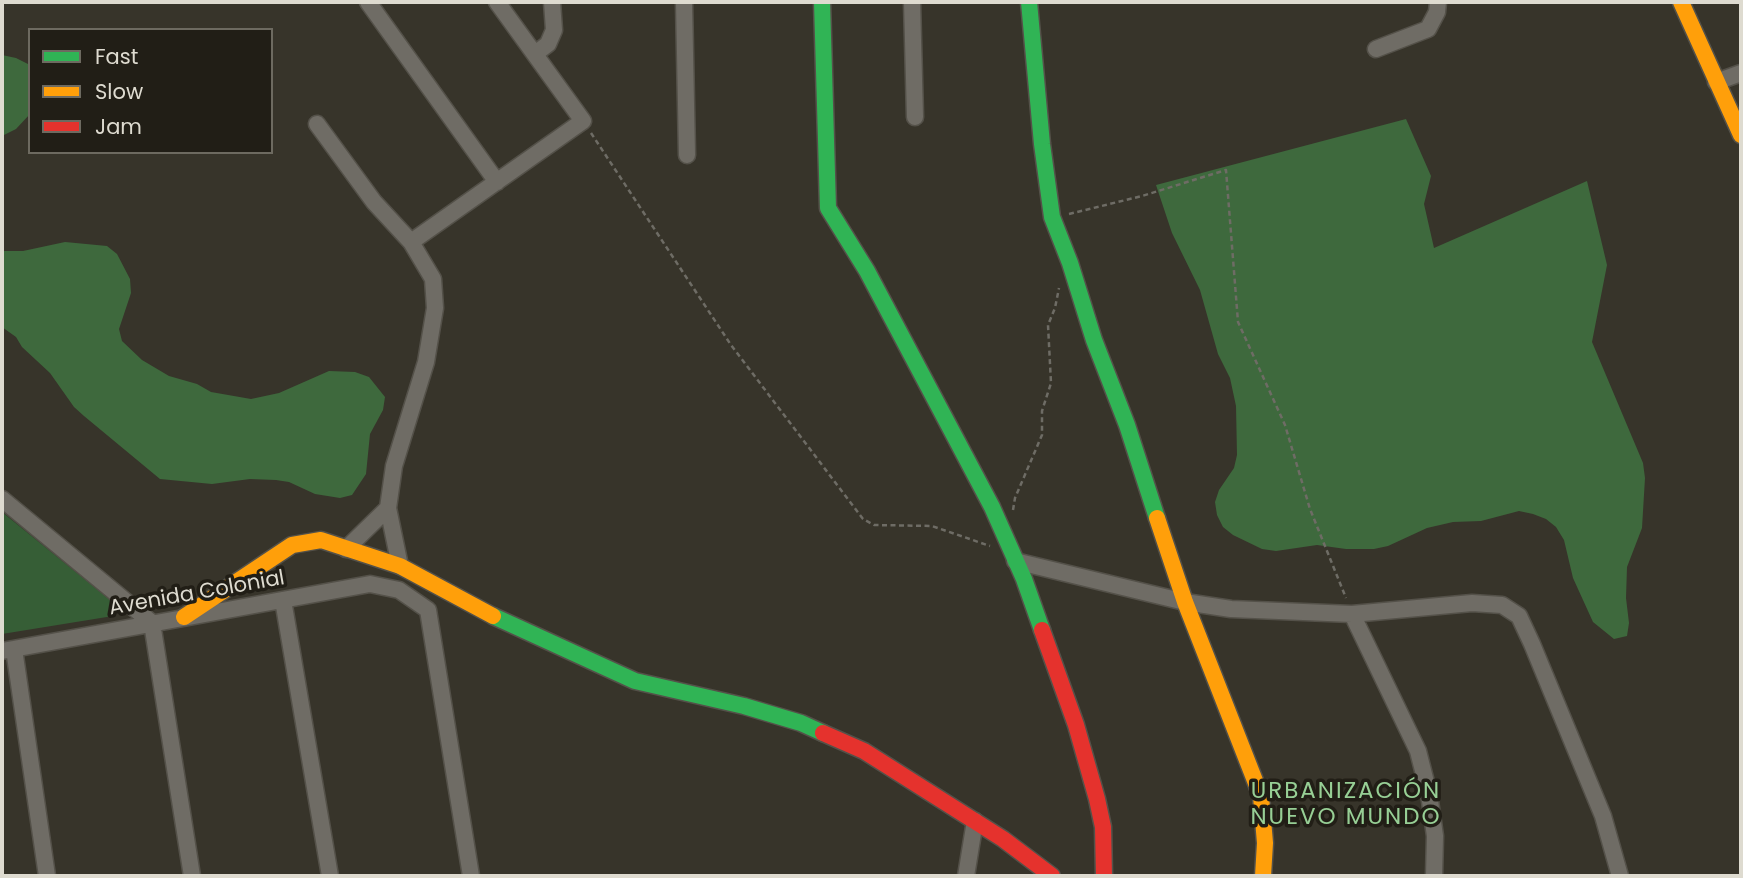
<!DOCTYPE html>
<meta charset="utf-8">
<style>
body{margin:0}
#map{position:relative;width:1743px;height:878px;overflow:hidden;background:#37342a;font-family:Poppins,sans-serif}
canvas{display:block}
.frame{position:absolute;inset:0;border:4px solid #dedbd0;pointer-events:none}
.legend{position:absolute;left:28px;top:28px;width:245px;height:126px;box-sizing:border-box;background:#211e16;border:2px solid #6d6a60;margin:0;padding:9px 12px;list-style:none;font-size:21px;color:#dedbd0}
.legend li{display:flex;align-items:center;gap:14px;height:35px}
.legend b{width:35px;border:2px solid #6d6a60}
</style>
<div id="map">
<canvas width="1743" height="878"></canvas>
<div class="frame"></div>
<ul class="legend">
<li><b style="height:9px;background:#30b455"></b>Fast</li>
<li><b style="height:9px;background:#ff9f0a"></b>Slow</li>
<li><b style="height:9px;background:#e5322d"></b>Jam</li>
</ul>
</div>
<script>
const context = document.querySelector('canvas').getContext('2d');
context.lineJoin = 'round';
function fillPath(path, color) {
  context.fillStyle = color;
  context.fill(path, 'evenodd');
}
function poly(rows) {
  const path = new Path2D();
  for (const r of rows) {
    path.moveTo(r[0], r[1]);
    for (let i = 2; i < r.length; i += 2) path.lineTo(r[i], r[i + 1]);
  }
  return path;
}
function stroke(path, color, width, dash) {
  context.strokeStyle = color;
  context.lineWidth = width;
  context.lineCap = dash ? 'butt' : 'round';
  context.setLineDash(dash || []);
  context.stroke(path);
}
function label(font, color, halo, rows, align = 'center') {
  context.font = font + ' Poppins,sans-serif';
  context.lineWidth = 7;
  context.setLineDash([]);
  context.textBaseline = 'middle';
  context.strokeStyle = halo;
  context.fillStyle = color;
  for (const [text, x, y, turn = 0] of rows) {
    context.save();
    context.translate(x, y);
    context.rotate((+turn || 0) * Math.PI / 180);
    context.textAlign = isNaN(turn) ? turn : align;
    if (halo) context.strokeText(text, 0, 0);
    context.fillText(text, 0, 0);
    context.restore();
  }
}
fillPath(poly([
 [2,512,114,603,113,616,2,634]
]), '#365e36');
fillPath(poly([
 [2,55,16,58,30,65,30,114,16,129,2,136],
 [1406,119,1431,176,1424,204,1434,248,1587,181,1607,265,1592,342,1643,463,1645,478,1642,528,1627,567,1626,598,1629,623,1627,636,1614,639,1593,622,1573,578,1564,540,1556,527,1546,519,1533,514,1519,511,1481,521,1453,522,1427,528,1388,546,1374,549,1346,549,1317,545,1276,551,1262,549,1233,535,1223,527,1217,515,1215,502,1219,490,1234,468,1237,455,1236,406,1230,378,1218,354,1200,290,1172,233,1156,185],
 [65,242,107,246,117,254,130,279,131,293,119,329,122,341,142,360,169,376,197,384,211,392,251,399,279,393,329,371,355,372,369,377,385,397,383,410,370,434,366,474,352,495,340,498,315,494,289,482,276,480,250,479,212,484,160,479,84,416,74,407,50,373,22,347,16,337,2,327,2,251,23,251]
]), '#3e693d');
const street = poly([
 [368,2,497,182],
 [684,2,687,155],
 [912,2,915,117],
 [1376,49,1428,29,1437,12,1438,2],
 [535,54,548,44,554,30,552,2],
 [1716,82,1741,73],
 [317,124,374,202,411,242,583,121,497,2],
 [2,499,152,623,192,876],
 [346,549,388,508],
 [1015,561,1185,602,1231,609,1352,614,1472,603,1502,605,1519,616,1532,644,1603,816,1620,876],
 [400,566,388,508,394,466,426,362,435,308,433,279,411,242],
 [283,600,330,876],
 [1352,614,1418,751,1429,794,1435,836,1434,876],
 [14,649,47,876],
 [2,651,370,584,399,590,428,610,471,876],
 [966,876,975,821]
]);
const fast = poly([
 [822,2,828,208,867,271,992,507,1024,579,1042,630],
 [1029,2,1042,144,1052,217,1070,263,1094,340,1127,425,1157,518],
 [493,616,635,681,744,706,801,723,823,733]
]);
const slow = poly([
 [1681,2,1741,135],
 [1157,518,1185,602,1261,796,1265,843,1263,876],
 [184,617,292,545,321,540,400,566,493,616]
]);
const jam = poly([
 [1042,630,1076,725,1097,799,1103,827,1104,876],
 [823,733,864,751,1003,839,1052,876]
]);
stroke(street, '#545149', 19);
stroke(fast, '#545149', 19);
stroke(slow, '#545149', 19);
stroke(jam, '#545149', 19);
stroke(poly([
 [591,133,731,345,863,519,874,525,932,526,990,546],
 [1069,214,1142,196,1226,170,1238,322,1285,425,1310,509,1346,598],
 [1013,510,1015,498,1042,435,1042,411,1051,383,1048,325,1055,308,1059,288]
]), '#6e6c65', 2.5, [5, 3.5]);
stroke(street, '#6f6c65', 16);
stroke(fast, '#30b455', 16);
stroke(slow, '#ff9f0a', 16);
stroke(jam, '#e5322d', 16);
label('21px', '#dedbd0', '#211e16', [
 ["Avenida Colonial",197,594,-10]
]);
context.letterSpacing = '2px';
label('23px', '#97cf95', '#211e16', [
 ["URBANIZACIÓN",1346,792],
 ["NUEVO MUNDO",1346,818]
]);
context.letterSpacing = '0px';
</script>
